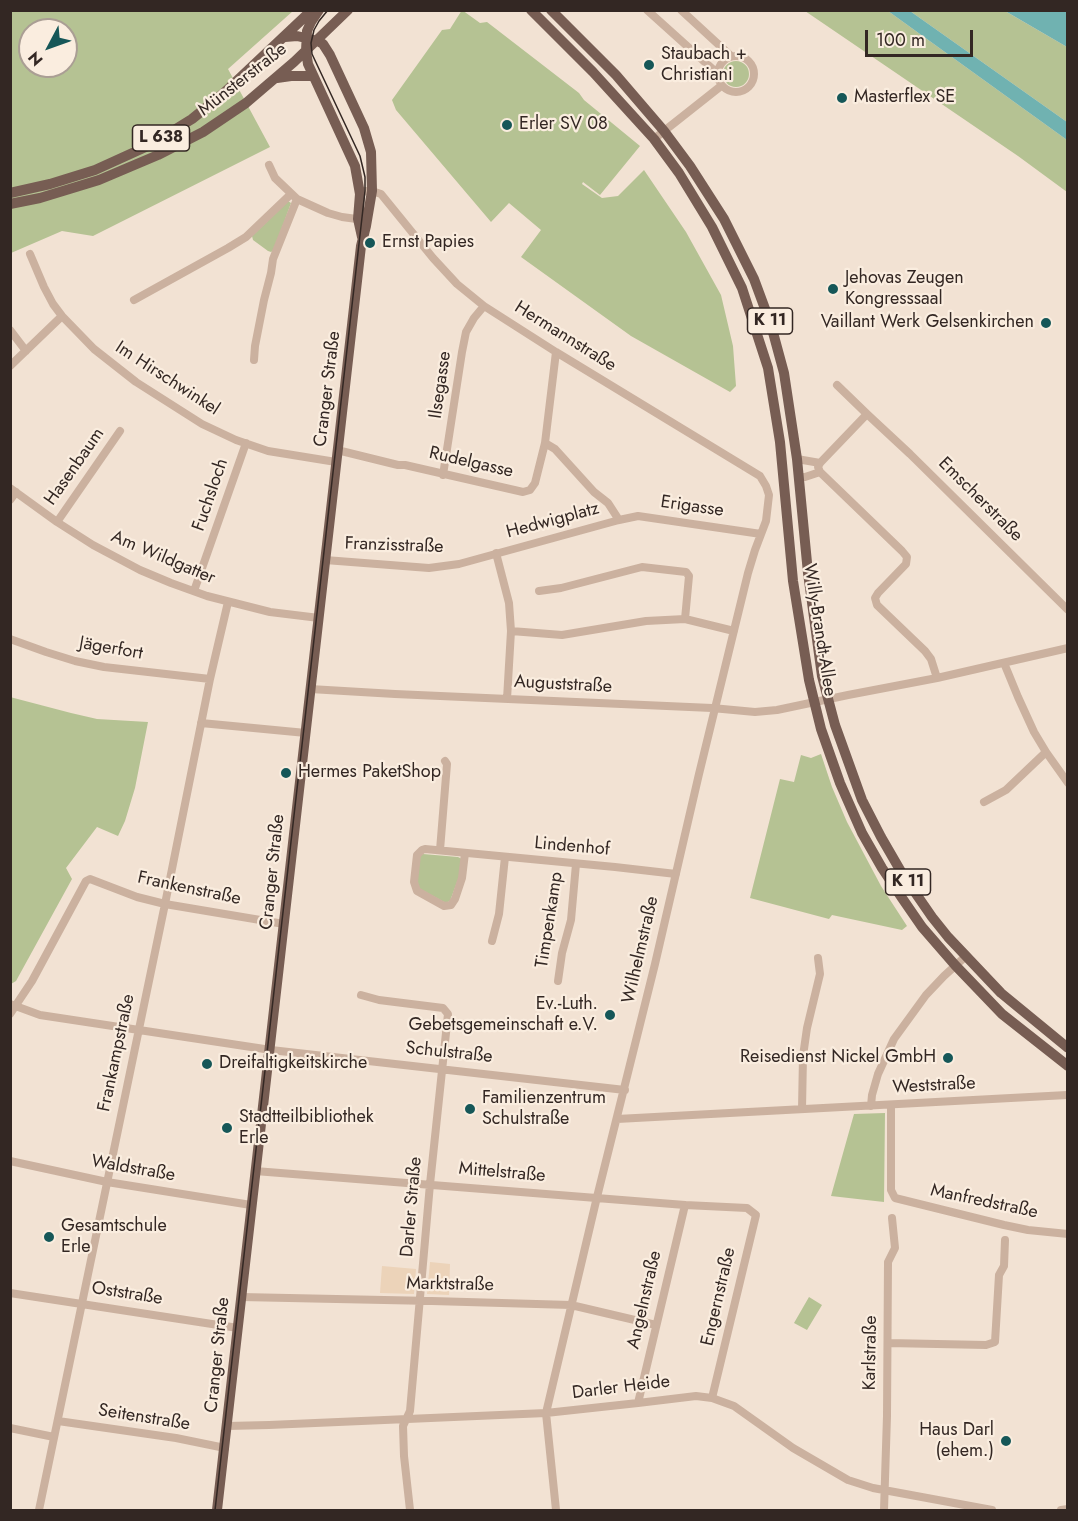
<!DOCTYPE html>
<meta charset="utf-8">
<style>
body{margin:0}
#map{position:relative;width:1078px;height:1521px;overflow:hidden;background:#f2e2d3;font-family:Jost,sans-serif}
canvas{display:block}
.frame{position:absolute;inset:0;border:12px solid #332723;pointer-events:none}
.north{position:absolute;left:18px;top:18px;width:60px;height:60px;box-sizing:border-box;background:#faeddf;border:2px solid #aa9e94;border-radius:50%;rotate:229deg;font-size:16px;font-weight:700;line-height:24px;text-align:center;color:#332723}
.north::after{content:'';display:block;margin:auto;width:21px;height:27px;background:#165758;clip-path:polygon(50% 0,100% 100%,50% 72%,0 100%)}
.scale{position:absolute;left:865px;top:30px;width:108px;height:27px;box-sizing:border-box;border:3px solid #332723;border-top:0;padding-left:8px;font-size:18px;line-height:21px;white-space:nowrap;color:#332723;-webkit-text-stroke:4px #faeddf;paint-order:stroke}
</style>
<div id="map">
<canvas width="1078" height="1521"></canvas>
<div class="frame"></div>
<div class="north">N</div>
<div class="scale">100 m</div>
</div>
<script>
const context = document.querySelector('canvas').getContext('2d');
context.lineJoin = 'round';
function fillPath(path, color) {
  context.fillStyle = color;
  context.fill(path, 'evenodd');
}
function poly(rows) {
  const path = new Path2D();
  for (const r of rows) {
    if (r.length === 3) {
      path.moveTo(r[0] + r[2], r[1]);
      path.arc(r[0], r[1], r[2], 0, 2 * Math.PI);
      continue;
    }
    path.moveTo(r[0], r[1]);
    for (let i = 2; i < r.length; i += 2) path.lineTo(r[i], r[i + 1]);
  }
  return path;
}
function stroke(path, color, width, dash) {
  context.strokeStyle = color;
  context.lineWidth = width;
  context.lineCap = dash ? 'butt' : 'round';
  context.setLineDash(dash || []);
  context.stroke(path);
}
function label(font, color, halo, rows, align = 'center') {
  context.font = font + ' Jost,sans-serif';
  context.lineWidth = 4.5;
  context.setLineDash([]);
  context.textBaseline = 'middle';
  context.strokeStyle = halo;
  context.fillStyle = color;
  for (const [text, x, y, turn = 0] of rows) {
    context.save();
    context.translate(x, y);
    context.rotate((+turn || 0) * Math.PI / 180);
    context.textAlign = isNaN(turn) ? turn : align;
    if (halo) context.strokeText(text, 0, 0);
    context.fillText(text, 0, 0);
    context.restore();
  }
}
fillPath(poly([
 [462,10,480,23,487,22,579,93,584,100,640,146,600,195,583,182,582,184,602,198,618,196,644,170,686,232,721,295,733,346,736,386,730,392,631,336,521,257,541,230,509,203,491,222,396,110,392,100,442,30,450,29],
 [11,11,293,11,228,69,270,147,93,236,62,231,11,253],
 [30,30,66,30,66,66,30,66],
 [805,11,888,11,1067,140,1067,192,1018,156],
 [910,11,1005,11,1067,47,1067,122],
 [736,74,13],
 [288,201,291,203,274,250,271,252,268,251,253,240,252,236],
 [10,697,71,713,97,719,148,722,135,788,125,821,118,836,97,827,66,868,72,879,16,981,11,984],
 [821,754,832,787,847,822,881,886,907,926,902,930,832,915,829,919,750,898,780,779,794,782,801,755,811,758],
 [423,854,458,857,462,859,459,877,450,901,446,903,418,888,417,884,420,856],
 [885,1113,884,1202,831,1196,854,1114],
 [809,1297,822,1305,807,1330,794,1323]
]), '#b5c293');
fillPath(poly([
 [430,1262,450,1264,449,1295,427,1294],
 [382,1266,416,1269,414,1294,380,1293]
]), '#ecd3b9');
fillPath(poly([
 [888,11,910,11,1067,122,1067,140],
 [1005,11,1067,11,1067,47,1012,15]
]), '#70b2b1');
stroke(poly([
 [647,10,717,73],
 [681,10,731,56],
 [736,74,18],
 [654,139,721,86],
 [269,165,275,178,297,199,328,213,342,217,364,220],
 [360,194,365,191,372,191,381,194,433,258,457,284,484,306,556,352,760,476,766,486,769,495,766,521,755,550,748,573,699,774,655,964,597,1197,546,1413,556,1510],
 [30,254,44,287,53,304,62,316,94,349,136,382,202,424,236,440,268,451,336,462],
 [134,300,228,248,246,237,291,194],
 [10,330,26,351],
 [254,360,255,346,264,300,271,273,273,259,297,199],
 [10,366,62,316],
 [837,385,867,414],
 [545,443,555,449,594,492,608,503,619,520],
 [337,450,398,465,405,465,523,492,530,490,535,483,545,443,556,352],
 [797,459,820,463],
 [443,475,462,352,466,332,474,318,484,306],
 [798,477,805,477,820,472],
 [10,488,57,522,93,545,140,570,171,583,207,596,270,612,319,618],
 [10,500,16,492],
 [57,522,120,431],
 [496,553,509,603,511,631,507,699],
 [325,560,429,568,459,564,619,520,638,516,761,534],
 [194,591,246,443],
 [539,591,561,588,642,567,686,572,689,576,685,619],
 [511,631,562,635,646,621,685,619,734,631],
 [10,639,46,652,75,661,104,667,210,679],
 [1004,663,1018,697,1034,732,1046,752,1068,783],
 [937,678,931,659,925,651,877,605,875,598,878,593,906,564,907,557,902,551,820,472,818,467,820,463,867,414,910,454,1068,610],
 [310,689,395,694,712,708,755,712,777,710,848,695,937,678,1068,648],
 [201,723,306,733],
 [984,802,1006,790,1046,752],
 [440,850,447,764,445,761],
 [465,853,462,878,455,899,451,905,444,906,417,891,414,882,417,855,422,850,425,849,615,867,676,874],
 [492,941,499,914,505,857],
 [558,981,562,953,571,920,576,864],
 [361,995,379,1000,443,1008,448,1014,430,1184,410,1411,403,1426,404,1456,410,1510],
 [10,1004,40,1015,271,1050,625,1090],
 [10,1014,32,981,86,881,90,879,137,897,165,904,284,924],
 [891,1105,891,1190,895,1198,1004,1225,1028,1230,1068,1234],
 [871,1106,872,1095,878,1074,894,1039,926,995,944,976,966,956],
 [802,1109,803,1056,807,1028,820,974,818,958],
 [617,1119,1067,1095],
 [10,1161,107,1182,251,1205],
 [255,1171,685,1205,747,1208,756,1215,712,1398],
 [10,1293,238,1328],
 [241,1297,432,1301,571,1305,656,1325],
 [888,1343,986,1345,995,1342,999,1275,1004,1266,1005,1240],
 [638,1403,685,1205],
 [58,1421,176,1438,225,1448],
 [227,1426,269,1425,546,1413,638,1403,696,1396,712,1398,734,1406,793,1448,848,1480,873,1488,992,1510],
 [10,1428,54,1437],
 [39,1510,165,904,210,679,228,602],
 [884,1510,887,1416,888,1262,895,1248,892,1218],
 [1061,1510,1068,1509]
]), '#cbb19f', 8);
stroke(poly([
 [319,10,311,22,307,31,306,51,308,64,355,166,360,194,358,219,362,237],
 [531,10,593,72,654,139,679,173,712,227,742,288,768,368,780,442,793,581,809,680,821,729,840,783,862,833,882,868,902,898,922,927,955,965,1002,1014,1068,1066],
 [551,10,616,75,664,131,690,166,724,219,754,279,771,325,784,373,797,459,808,573,822,676,835,725,862,800,881,837,903,875,932,917,948,937,1001,993,1068,1048],
 [277,78,291,76,312,76],
 [10,193,50,184,95,170,150,145,192,119,224,93,312,10],
 [10,204,40,198,99,180,158,155,203,132,246,103,294,62,348,10],
 [217,1510,361,246,366,226,372,191,371,152,364,128,330,55,323,44,318,41,297,36,285,37]
]), '#775d53', 10);
stroke(poly([
 [215,1510,365,191,365,177,360,156,312,54,311,43,314,30,319,21,328,10]
]), '#332723', 1.5);
for (const [x, y, r, color] of [
 [649,65,6,"#165758"],
 [842,98,6,"#165758"],
 [507,125,6,"#165758"],
 [370,243,6,"#165758"],
 [833,289,6,"#165758"],
 [1046,323,6,"#165758"],
 [286,773,6,"#165758"],
 [610,1015,6,"#165758"],
 [948,1058,6,"#165758"],
 [207,1064,6,"#165758"],
 [470,1109,6,"#165758"],
 [227,1128,6,"#165758"],
 [49,1237,6,"#165758"],
 [1006,1441,6,"#165758"]
]) {
  const dot = new Path2D();
  dot.arc(x, y, r, 0, 2 * Math.PI);
  context.fillStyle = color;
  context.fill(dot);
  stroke(dot, '#faeddf', 2);
}
for (const [x, y, w] of [
 [161,138,57],
 [770,321,45],
 [908,882,45]
]) {
  const box = new Path2D();
  box.roundRect(x - w / 2, y - 13, w, 26, 4.5);
  context.fillStyle = '#faeddf';
  context.fill(box);
  stroke(box, '#332723', 1.5);
}
label('bold 16px', '#332723', null, [
 ["L 638",161,138],
 ["K 11",770,321],
 ["K 11",908,882]
]);
label('18px', '#332723', '#faeddf', [
 ["Staubach +",661,55],
 ["Christiani",661,76],
 ["Masterflex SE",854,98],
 ["Erler SV 08",519,125],
 ["Ernst Papies",382,243],
 ["Jehovas Zeugen",845,279],
 ["Kongresssaal",845,300],
 ["Vaillant Werk Gelsenkirchen",1034,323,"right"],
 ["Hermes PaketShop",298,773],
 ["Ev.-Luth.",598,1005,"right"],
 ["Gebetsgemeinschaft e.V.",598,1026,"right"],
 ["Reisedienst Nickel GmbH",936,1058,"right"],
 ["Dreifaltigkeitskirche",219,1064],
 ["Familienzentrum",482,1099],
 ["Schulstraße",482,1120],
 ["Stadtteilbibliothek",239,1118],
 ["Erle",239,1139],
 ["Gesamtschule",61,1227],
 ["Erle",61,1248],
 ["Haus Darl",994,1431,"right"],
 ["(ehem.)",994,1452,"right"]
], 'left');
label('18px', '#332723', '#faeddf', [
 ["Münsterstraße",243,80,-38],
 ["Hermannstraße",565,337,32],
 ["Im Hirschwinkel",167,379,33],
 ["Ilsegasse",441,385,-82],
 ["Cranger Straße",328,389,-83],
 ["Rudelgasse",471,463,13],
 ["Hasenbaum",75,467,-55],
 ["Fuchsloch",211,495,-71],
 ["Emscherstraße",980,500,45],
 ["Erigasse",692,507,8],
 ["Hedwigplatz",553,521,-15],
 ["Franzisstraße",394,546,2],
 ["Am Wildgatter",163,558,23],
 ["Willy-Brandt-Allee",819,630,81],
 ["Jägerfort",111,649,10],
 ["Auguststraße",563,685,3],
 ["Lindenhof",572,847,5],
 ["Cranger Straße",273,872,-84],
 ["Frankenstraße",189,889,12],
 ["Timpenkamp",550,920,-81],
 ["Wilhelmstraße",641,950,-77],
 ["Frankampstraße",117,1053,-78],
 ["Schulstraße",449,1053,6],
 ["Weststraße",934,1086,-3],
 ["Waldstraße",133,1169,10],
 ["Mittelstraße",502,1173,5],
 ["Manfredstraße",984,1202,12],
 ["Darler Straße",412,1207,-85],
 ["Marktstraße",450,1285,1],
 ["Oststraße",127,1294,9],
 ["Engernstraße",719,1297,-77],
 ["Angelnstraße",645,1300,-77],
 ["Karlstraße",871,1353,-89],
 ["Cranger Straße",218,1355,-84],
 ["Darler Heide",621,1388,-7],
 ["Seitenstraße",144,1418,9]
]);
</script>
